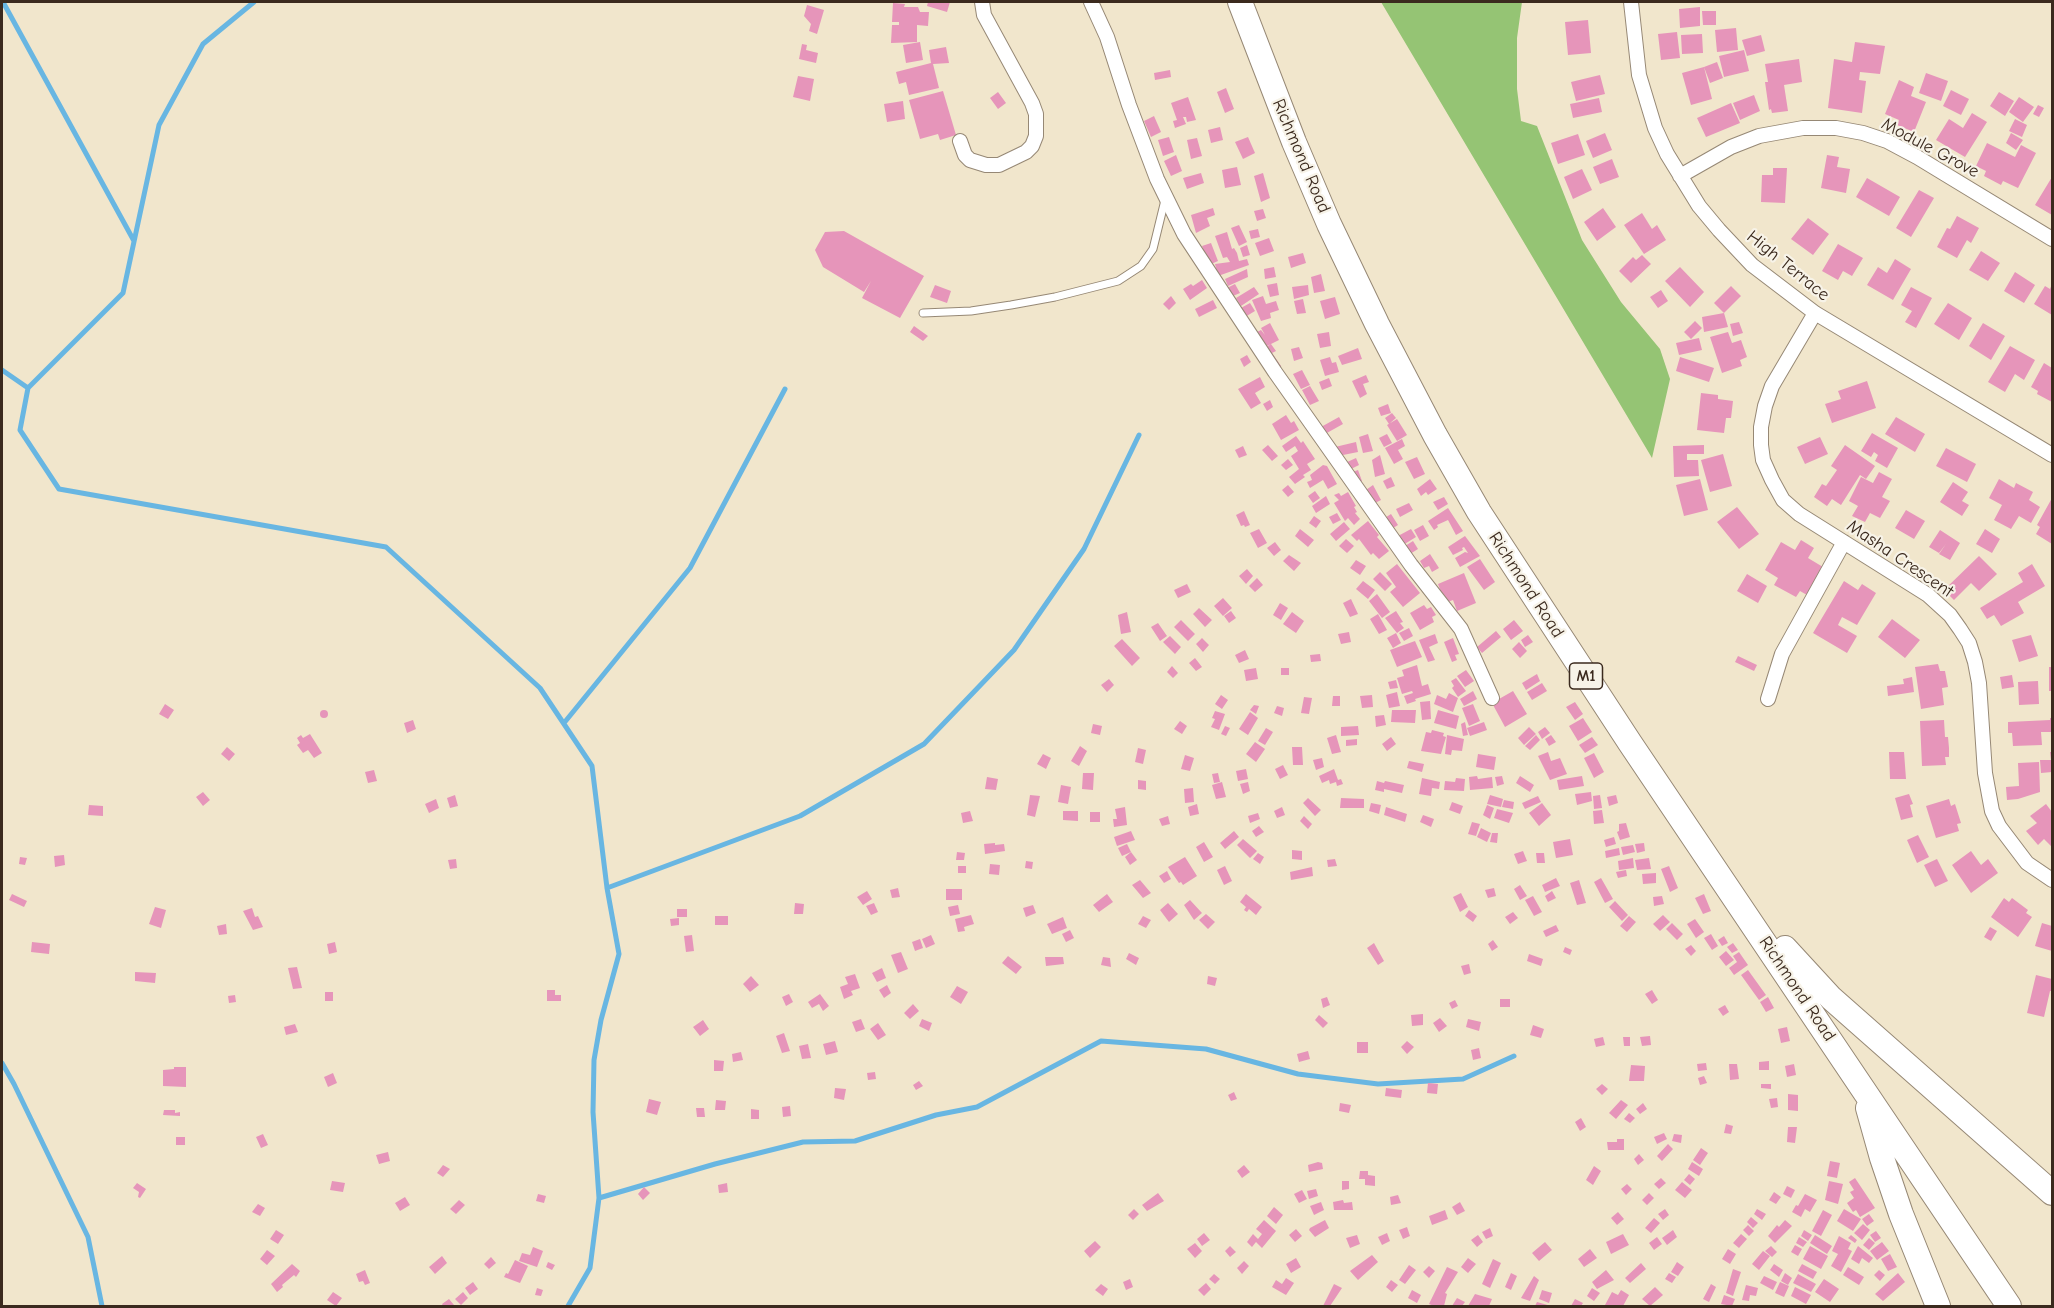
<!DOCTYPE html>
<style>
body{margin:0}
#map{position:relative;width:2054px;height:1308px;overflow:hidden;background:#f1e6cc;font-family:"Comic Neue",sans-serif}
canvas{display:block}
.frame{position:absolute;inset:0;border:3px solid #3b2a1e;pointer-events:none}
</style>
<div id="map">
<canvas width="2054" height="1308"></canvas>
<div class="frame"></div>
</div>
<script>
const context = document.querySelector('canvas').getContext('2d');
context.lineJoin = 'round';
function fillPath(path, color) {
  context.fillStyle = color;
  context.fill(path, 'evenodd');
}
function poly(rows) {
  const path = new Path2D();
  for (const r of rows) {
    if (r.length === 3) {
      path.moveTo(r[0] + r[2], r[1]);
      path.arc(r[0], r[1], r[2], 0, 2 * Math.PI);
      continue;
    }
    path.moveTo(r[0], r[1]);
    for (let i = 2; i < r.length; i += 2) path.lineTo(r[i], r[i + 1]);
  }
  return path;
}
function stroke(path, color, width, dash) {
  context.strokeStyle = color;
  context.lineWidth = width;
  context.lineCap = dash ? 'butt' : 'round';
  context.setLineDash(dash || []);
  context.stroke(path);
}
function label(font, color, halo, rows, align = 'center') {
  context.font = font + ' "Comic Neue",sans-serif';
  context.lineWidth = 4.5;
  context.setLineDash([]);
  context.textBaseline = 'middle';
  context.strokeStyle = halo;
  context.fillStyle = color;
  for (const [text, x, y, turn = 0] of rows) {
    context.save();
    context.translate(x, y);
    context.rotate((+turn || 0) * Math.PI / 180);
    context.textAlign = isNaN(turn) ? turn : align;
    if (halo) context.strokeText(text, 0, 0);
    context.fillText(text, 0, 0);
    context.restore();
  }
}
fillPath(poly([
 [1381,2,1522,2,1517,38,1517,89,1521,121,1537,126,1582,240,1621,302,1660,349,1670,379,1652,458]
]), '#95c474');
stroke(poly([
 [3,2,134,241],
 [254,2,203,44,159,125,123,293,28,388,20,430,59,489,386,547,540,688,592,766,607,888,619,954,601,1020,594,1060,593,1112,599,1198,590,1268,568,1306],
 [2,370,28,388],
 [564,723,690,568,785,389],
 [607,888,800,816,924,744,1014,650,1084,549,1139,435],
 [2,1063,14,1084,88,1237,102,1306],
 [599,1198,715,1164,803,1142,855,1141,936,1115,977,1107,1101,1041,1206,1049,1298,1074,1378,1084,1463,1079,1514,1056]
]), '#68b6e2', 5);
fillPath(poly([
 [928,2,950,2,947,12,927,6],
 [893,3,905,4,904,7,918,7,920,12,929,12,928,26,917,25,917,42,891,43,892,25,899,25,899,22,892,22],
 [807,5,824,10,817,34,809,31,811,24,804,16],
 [1700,7,1700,26,1680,28,1679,9],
 [1702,11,1716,11,1716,25,1703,25],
 [1588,20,1591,53,1568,55,1565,22],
 [1736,28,1738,50,1717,52,1715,30],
 [1677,32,1680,58,1661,60,1658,34],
 [1702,34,1703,53,1682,54,1681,35],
 [1761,35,1765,51,1747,56,1742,40],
 [920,42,923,60,906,63,903,45],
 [1855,42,1885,46,1880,74,1860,72,1859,80,1866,81,1862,113,1828,108,1834,59,1852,62],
 [802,44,807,45,806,50,818,53,816,63,799,59],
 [946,47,949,63,933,64,939,88,909,95,906,82,899,84,896,72,931,63,929,50],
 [1744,50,1749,71,1724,77,1719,56],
 [1799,59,1802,82,1784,85,1788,111,1772,113,1771,109,1769,110,1765,82,1768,82,1765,64],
 [1717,62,1723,78,1710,83,1704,67],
 [1704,67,1712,99,1691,105,1682,73],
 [1170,70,1171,77,1155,80,1154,73],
 [1926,73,1948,81,1941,101,1919,93],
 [1600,75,1605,94,1576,101,1571,82],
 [798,76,814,79,810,101,793,97],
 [1899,80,1914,87,1911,96,1926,102,1914,132,1897,125,1899,120,1885,114],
 [1226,88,1234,109,1225,113,1217,92],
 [1951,90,1969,99,1961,115,1943,106],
 [943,91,956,135,940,140,938,134,920,139,909,100],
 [998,92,1006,103,998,109,990,98],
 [1999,92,2014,101,2005,116,1990,106],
 [1754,95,1760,111,1740,120,1733,103],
 [1188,97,1196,120,1187,122,1186,117,1183,117,1186,124,1175,128,1173,121,1177,120,1171,103],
 [2019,97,2034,107,2023,122,2009,112],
 [1599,98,1602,112,1573,118,1570,104],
 [903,101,905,119,887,122,884,104],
 [1731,103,1740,123,1706,137,1697,118],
 [2038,105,2044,108,2039,117,2033,114],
 [1972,113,1987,122,1965,157,1936,140,1949,119,1963,128],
 [1154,116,1161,132,1151,137,1144,121],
 [2015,119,2027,125,2022,137,2009,131],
 [1220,127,1223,140,1211,143,1208,130],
 [1605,133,1612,150,1593,158,1586,141],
 [2011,133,2023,140,2016,150,2006,143],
 [1578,134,1585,155,1558,164,1551,143],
 [1169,137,1174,152,1163,156,1158,140],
 [1248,137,1255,153,1243,159,1235,142],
 [1197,138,1202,156,1191,159,1187,140],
 [1987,143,2015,157,2021,145,2036,153,2018,188,2003,181,2001,185,1984,176,1986,171,1976,166],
 [1176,155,1182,171,1171,176,1164,161],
 [1827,155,1839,157,1837,167,1850,169,1846,193,1821,188],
 [1612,159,1619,177,1600,184,1593,167],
 [1237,167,1241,185,1225,188,1222,170],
 [1773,168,1787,168,1785,203,1761,202,1762,175,1773,175],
 [1582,169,1592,190,1573,199,1564,177],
 [1201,173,1204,183,1187,189,1183,178],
 [1263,173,1270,198,1261,202,1254,176],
 [2052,177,2052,215,2035,205],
 [1867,178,1900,197,1889,216,1856,197],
 [1919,190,1934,198,1911,237,1896,228],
 [1213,208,1215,215,1207,218,1210,226,1196,233,1191,215],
 [1603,208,1616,227,1597,241,1584,222],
 [1263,209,1266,218,1257,221,1254,211],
 [1642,213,1652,229,1657,225,1666,240,1644,254,1624,225],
 [1957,216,1979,228,1971,243,1967,240,1957,258,1937,247,1947,228,1950,229],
 [1808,218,1829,234,1813,255,1791,239],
 [1239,225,1247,242,1239,246,1231,228],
 [1258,229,1260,237,1251,239,1249,231],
 [844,231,924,276,900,318,862,298,871,281,864,292,823,267,815,250,825,232],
 [1227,232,1232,249,1234,248,1237,253,1239,261,1247,259,1249,265,1218,276,1215,264,1230,262,1227,257,1223,258,1215,236],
 [1269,238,1274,251,1260,256,1255,243],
 [1211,243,1218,261,1209,265,1202,246],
 [1838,244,1863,258,1852,276,1843,271,1838,280,1822,271],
 [1247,245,1250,255,1243,257,1240,248],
 [1981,251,2000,263,1988,281,1969,270],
 [1303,253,1306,263,1291,268,1288,257],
 [1642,255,1651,264,1631,283,1619,271,1633,257,1636,260],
 [1895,259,1911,269,1893,300,1867,285,1878,267,1887,273],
 [1274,267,1276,277,1265,279,1264,269],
 [1680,267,1704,292,1690,307,1665,281],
 [1247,269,1248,277,1228,286,1225,279],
 [2015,272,2035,285,2024,303,2004,291],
 [1321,274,1325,291,1314,293,1311,277],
 [1202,280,1207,288,1190,300,1183,289,1191,284,1193,286],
 [1277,283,1279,295,1270,297,1267,285],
 [1235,284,1240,293,1233,296,1232,294,1230,295,1227,288],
 [2052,284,2052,315,2034,304,2045,286,2050,289],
 [935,285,951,291,947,303,930,297],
 [1308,285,1309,295,1294,299,1292,287],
 [1731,286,1741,296,1724,313,1728,327,1704,332,1702,317,1724,313,1714,303],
 [1254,287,1259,294,1241,306,1236,298],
 [1911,287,1932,298,1916,328,1905,322,1912,311,1901,305],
 [1661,290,1668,301,1658,308,1650,297],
 [1171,296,1176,303,1169,310,1163,304],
 [1263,296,1266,304,1276,301,1279,310,1270,313,1271,318,1261,321,1252,300],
 [1335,297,1340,314,1325,319,1320,301],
 [1303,299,1306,313,1297,314,1294,301],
 [1213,300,1217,308,1199,317,1195,309],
 [1250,303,1255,311,1245,317,1239,309],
 [1948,303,1972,318,1959,340,1934,324],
 [1695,321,1702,328,1691,339,1684,332],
 [1739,322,1743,333,1733,336,1730,324],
 [1270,323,1279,340,1263,348,1255,333,1261,330,1265,335,1261,328],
 [1983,323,2005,336,1991,360,1969,346],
 [914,326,928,336,923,341,910,332],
 [1329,332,1331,346,1320,348,1317,334],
 [1728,332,1732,343,1741,340,1747,357,1740,360,1742,366,1722,373,1710,337],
 [1699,338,1702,350,1679,355,1676,343],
 [1271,344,1276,351,1272,353,1281,366,1276,370,1265,348],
 [2010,346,2035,360,2024,380,2015,374,2005,392,1988,382],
 [1299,347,1303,358,1294,361,1291,349],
 [1358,348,1362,359,1342,365,1338,356],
 [1247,355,1251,362,1244,367,1240,359],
 [1330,357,1332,363,1336,362,1339,372,1325,376,1320,360],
 [1680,357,1714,368,1709,382,1676,371],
 [2044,363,2052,368,2052,402,2037,394,2038,391,2031,387],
 [1302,370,1310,385,1301,389,1293,374],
 [1366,375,1369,382,1363,384,1367,394,1360,398,1352,381],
 [1260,377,1265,387,1255,393,1261,403,1251,409,1238,389],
 [1329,378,1332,386,1322,390,1319,382],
 [1867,381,1876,408,1832,423,1825,404,1841,399,1838,391],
 [1310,386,1319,401,1310,405,1302,390],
 [1701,393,1718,395,1718,399,1733,401,1731,418,1726,418,1724,433,1697,430],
 [1270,400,1273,407,1267,411,1263,404],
 [1388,404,1391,413,1381,416,1378,408],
 [1392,413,1396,418,1389,424,1385,418],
 [1286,415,1291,423,1294,421,1299,430,1281,440,1272,424],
 [1339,417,1343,424,1325,434,1321,427],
 [1896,417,1925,434,1915,452,1885,434],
 [1397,419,1407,435,1397,441,1387,425],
 [1872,433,1898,448,1887,468,1875,461,1878,455,1874,452,1871,457,1861,451],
 [1368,434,1373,451,1363,453,1359,437],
 [1387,434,1392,443,1384,447,1379,438],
 [1296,436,1301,443,1303,441,1315,459,1307,464,1311,470,1303,475,1305,477,1295,484,1289,477,1299,469,1291,456,1298,451,1295,446,1286,452,1282,446],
 [1820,437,1828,454,1805,464,1797,447],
 [1402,439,1405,446,1398,450,1403,459,1394,464,1385,448],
 [1356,442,1358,452,1338,456,1335,447],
 [1268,445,1278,456,1272,461,1262,450],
 [1704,445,1704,454,1687,454,1687,460,1698,460,1699,476,1674,477,1673,446],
 [1845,445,1875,466,1866,479,1860,475,1841,505,1832,499,1827,506,1814,497,1822,484,1826,486,1837,470,1831,466],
 [1243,446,1247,455,1239,458,1235,450],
 [1946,448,1976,464,1967,482,1936,466],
 [1723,454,1732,486,1710,492,1701,460],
 [1380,455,1385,474,1375,477,1372,460],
 [1417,457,1425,474,1414,479,1405,462],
 [1356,458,1359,465,1349,470,1345,463],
 [1288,459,1293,465,1286,470,1281,465],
 [1323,465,1327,466,1337,484,1328,489,1323,480,1310,488,1307,482,1312,480,1310,475],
 [1358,470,1362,481,1354,484,1350,473],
 [1879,472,1892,479,1882,497,1890,501,1880,518,1870,513,1865,522,1852,516,1858,506,1849,501,1861,477,1873,483],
 [1391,477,1395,486,1387,489,1383,481],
 [1430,479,1437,489,1428,495,1426,492,1421,496,1417,489],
 [1700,479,1708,510,1684,516,1676,485],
 [1999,479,2014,488,2016,483,2033,492,2029,500,2040,507,2031,523,2019,516,2011,529,1994,520,2002,505,1989,498],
 [1953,482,1968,492,1962,501,1969,505,1962,516,1940,502],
 [1288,485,1294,492,1288,497,1282,490],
 [1373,485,1381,500,1371,505,1363,492],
 [1315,491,1320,498,1313,503,1308,496],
 [1348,492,1356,506,1354,507,1357,512,1355,513,1360,519,1354,525,1348,518,1345,521,1334,503,1339,500,1334,495,1339,493,1341,496],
 [1326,496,1330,504,1316,513,1312,506],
 [1444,497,1448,504,1438,510,1433,502],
 [2052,498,2052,544,2036,534,2040,527,2037,525],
 [1409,503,1413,510,1400,517,1396,509],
 [1737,507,1759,534,1739,549,1717,522],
 [1448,508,1463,531,1456,535,1448,520,1437,525,1438,527,1434,530,1428,521],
 [1906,510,1925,521,1914,539,1895,528],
 [1244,511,1250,525,1245,527,1244,525,1241,526,1236,515],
 [1337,513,1341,520,1333,524,1329,517],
 [1391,514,1398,525,1390,530,1383,519],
 [1314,516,1321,521,1316,528,1309,523],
 [1368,521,1379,535,1377,537,1389,551,1379,559,1373,553,1371,555,1359,539,1357,541,1351,535],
 [1344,522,1350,529,1336,541,1330,534],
 [1423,525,1429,536,1420,541,1414,530],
 [1259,529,1267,543,1258,548,1250,533],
 [1300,529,1314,540,1308,547,1295,536],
 [1411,529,1416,537,1403,545,1398,536],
 [1985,529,2000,539,1992,553,1976,544],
 [1940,530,1960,543,1950,560,1939,554,1946,544,1939,553,1929,547],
 [1465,536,1480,556,1460,567,1455,558,1465,552,1468,553,1464,547,1462,548,1463,550,1453,555,1448,547],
 [1346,539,1354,546,1347,553,1339,546],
 [1801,540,1814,548,1808,558,1823,567,1807,595,1800,591,1796,597,1774,585,1778,578,1765,570,1781,542,1795,550],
 [1413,541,1418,549,1410,554,1405,546],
 [1275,542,1281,550,1274,556,1267,548],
 [1430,554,1439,568,1432,572,1429,566,1424,568,1420,561],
 [1289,555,1301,563,1294,571,1283,561],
 [1979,556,1997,574,1979,591,1971,583,1954,600,1944,590],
 [1480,559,1495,582,1484,590,1467,567],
 [1356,560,1366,566,1360,575,1350,568],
 [1397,564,1420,593,1403,607,1390,592,1396,587,1386,573],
 [2032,564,2045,586,2018,602,2024,613,2001,626,1994,615,1987,619,1980,608,2023,582,2018,573],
 [1247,569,1253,576,1246,584,1239,576],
 [1380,572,1392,584,1385,591,1373,579],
 [1464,573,1476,603,1457,611,1453,600,1445,603,1438,584],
 [1747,574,1767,586,1758,603,1737,591],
 [1257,578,1263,585,1255,592,1249,586],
 [1363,581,1375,590,1368,599,1356,589],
 [1844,581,1858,590,1862,584,1876,593,1857,625,1842,617,1838,625,1857,636,1847,653,1813,633],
 [1187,584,1191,592,1178,598,1174,590],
 [1377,594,1390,612,1382,618,1369,601],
 [1223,598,1232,608,1223,616,1214,606],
 [1351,599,1358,614,1350,617,1343,603],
 [1280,603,1288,608,1281,620,1273,615],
 [1424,605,1427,609,1431,607,1436,615,1432,617,1434,622,1420,630,1410,613],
 [1199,608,1212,620,1205,627,1193,614],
 [1231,611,1236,618,1229,623,1224,616],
 [1396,611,1403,622,1400,623,1404,628,1397,633,1385,618],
 [1127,612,1131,632,1121,634,1118,615],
 [1292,612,1304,621,1296,633,1283,624],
 [1378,614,1387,630,1379,634,1370,619],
 [1892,619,1920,640,1905,658,1878,637],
 [1181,620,1195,634,1188,641,1174,627],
 [1514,620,1523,631,1511,640,1503,629],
 [1158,623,1167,636,1160,641,1151,627],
 [1409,628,1413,636,1404,641,1399,633],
 [1496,631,1501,637,1482,653,1477,647],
 [1349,632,1351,642,1341,644,1338,634],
 [1396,633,1401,643,1393,648,1387,638],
 [1435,634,1438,643,1429,647,1435,660,1428,662,1419,640],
 [1528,635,1533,642,1525,647,1521,640],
 [2031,635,2038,656,2019,662,2012,640],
 [1170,636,1181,647,1175,654,1163,642],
 [1202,638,1209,645,1203,652,1196,644],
 [1453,638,1459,654,1455,655,1457,660,1452,662,1444,642],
 [1122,639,1140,658,1132,666,1114,646],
 [1415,641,1422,657,1397,667,1390,650],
 [1519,642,1527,651,1520,658,1512,649],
 [1245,650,1249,659,1239,663,1235,655],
 [1320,654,1321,661,1311,662,1310,655],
 [1738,656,1757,665,1754,671,1735,662],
 [1195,658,1202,667,1196,671,1189,663],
 [1938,664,1940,671,1945,671,1948,687,1942,688,1944,705,1921,709,1915,667],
 [1417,665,1422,686,1428,684,1431,694,1415,699,1416,701,1407,704,1404,696,1413,693,1412,691,1402,694,1397,678,1404,676,1402,670],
 [1172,666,1178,673,1173,678,1167,672],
 [2049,667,2052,667,2052,691,2049,691],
 [1256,668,1258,679,1246,681,1244,670],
 [1281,668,1289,668,1289,675,1281,675],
 [1466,670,1474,681,1465,687,1457,676],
 [1537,674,1540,681,1526,690,1522,683],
 [2012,675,2014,687,2002,689,2000,677],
 [1912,677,1914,692,1888,696,1887,686,1904,684,1903,679],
 [1456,678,1466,691,1458,697,1452,688,1454,686,1451,681],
 [1109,679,1114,685,1107,692,1101,685],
 [1396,680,1398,688,1390,689,1388,682],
 [2038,681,2039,704,2019,705,2018,682],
 [1542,683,1547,691,1532,700,1527,692],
 [1473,691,1477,699,1464,706,1460,699],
 [1513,691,1527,714,1505,727,1492,703],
 [1397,692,1400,706,1389,708,1386,695],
 [1449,693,1458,698,1453,712,1434,704,1437,695,1446,699],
 [1221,695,1228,700,1222,709,1215,704],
 [1372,695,1373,707,1362,708,1360,696],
 [1333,696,1340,696,1340,706,1332,706],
 [1304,697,1312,698,1309,714,1301,713],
 [1430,701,1431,719,1422,720,1420,702],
 [1575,702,1583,714,1575,720,1566,707],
 [165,704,174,710,168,719,159,714],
 [1473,704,1480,721,1469,726,1462,708],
 [1254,705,1259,706,1256,714,1250,710],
 [1277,706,1284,708,1282,716,1274,713],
 [324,714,4],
 [1392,710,1416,710,1415,723,1391,722],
 [1438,710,1459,716,1456,729,1434,723],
 [1215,711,1225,714,1219,730,1211,727,1215,719,1212,718],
 [1250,712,1258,718,1248,735,1239,729],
 [1384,715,1386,725,1376,727,1375,716],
 [1583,718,1592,732,1578,741,1569,726],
 [2050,718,2052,718,2052,732,2041,732,2042,745,2013,746,2012,733,2008,733,2008,722,2050,720],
 [413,720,416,729,407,733,404,723],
 [1944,720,1945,737,1948,737,1949,748,1949,757,1945,757,1946,765,1922,766,1920,721],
 [1180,721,1187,726,1182,734,1174,729],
 [1465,722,1468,735,1463,736,1461,724],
 [1484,722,1487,730,1470,736,1467,728],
 [1093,724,1102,726,1100,735,1091,733],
 [1225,726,1230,728,1226,736,1221,734],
 [1358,726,1359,735,1341,736,1341,727],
 [1529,727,1536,734,1524,745,1518,738],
 [1545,727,1550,733,1542,739,1538,732],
 [1266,728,1273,732,1265,745,1258,741],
 [1432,730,1444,733,1443,736,1446,737,1441,754,1421,751,1426,732,1431,733],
 [310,734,322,753,314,758,308,750,303,753,297,745,300,743,297,738,301,735,303,738],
 [1336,735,1341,752,1332,754,1327,738],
 [1447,735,1464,739,1462,751,1452,750,1451,755,1445,754],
 [1536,735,1540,740,1530,750,1525,746],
 [1551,735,1556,742,1549,746,1545,739],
 [1391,737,1396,744,1387,751,1382,744],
 [1592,737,1598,745,1585,753,1579,745],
 [1357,739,1357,745,1346,746,1346,740],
 [1255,742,1265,749,1256,762,1246,754],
 [1080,746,1087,751,1079,766,1071,761],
 [227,747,235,754,229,761,221,754],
 [1292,747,1302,747,1303,765,1293,765],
 [1138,748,1146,750,1143,764,1135,762],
 [1548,752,1551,761,1560,758,1567,774,1550,780,1538,756],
 [1889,752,1904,752,1906,779,1890,779],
 [2050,752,2052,752,2052,772,2041,773,2040,760,2051,760],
 [1594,753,1604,772,1594,778,1584,758],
 [1043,754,1051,758,1046,769,1037,764],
 [1478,754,1496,757,1494,770,1476,767],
 [1185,755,1194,758,1190,771,1181,769],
 [1322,758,1324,767,1316,770,1313,760],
 [1409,761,1424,764,1422,772,1407,768],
 [2039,762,2040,792,2018,799,2007,800,2006,787,2019,786,2018,763],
 [1283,765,1288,775,1280,779,1275,769],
 [1246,769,1248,779,1238,781,1236,771],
 [1334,769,1338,780,1341,779,1343,784,1337,786,1336,782,1330,784,1329,780,1322,783,1319,776],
 [374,770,377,781,368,783,365,772],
 [1083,773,1094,773,1093,790,1082,789],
 [1218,773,1220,782,1214,783,1212,774],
 [1477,776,1478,779,1492,777,1493,788,1470,790,1469,777],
 [1502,776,1504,784,1497,786,1495,777],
 [1520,776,1534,785,1530,792,1516,783],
 [1582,776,1584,786,1559,790,1557,780],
 [987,777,998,779,996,790,985,789],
 [1422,778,1440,782,1439,789,1432,788,1431,796,1419,794],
 [1456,778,1465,779,1464,791,1444,790,1445,781,1455,782],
 [1138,780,1146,781,1146,790,1138,789],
 [1377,781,1384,783,1385,781,1404,785,1402,793,1384,789,1384,792,1375,790],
 [1222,782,1226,797,1216,799,1212,785],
 [1248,782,1250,791,1243,794,1240,784],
 [1061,785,1071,787,1068,804,1058,802],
 [1193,788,1194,802,1185,803,1184,789],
 [203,792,210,800,203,806,196,797],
 [1591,792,1592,801,1577,805,1575,794],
 [1909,794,1913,804,1910,805,1913,817,1901,820,1895,798],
 [455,795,458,806,450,808,447,798],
 [1030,795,1040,796,1035,817,1027,815],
 [1490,795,1503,799,1501,807,1487,804],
 [1600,795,1602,808,1594,809,1593,796],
 [1616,795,1618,803,1609,806,1607,797],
 [1538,796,1541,802,1525,809,1522,803],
 [1308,798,1321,810,1315,816,1303,803],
 [1341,798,1364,799,1364,808,1340,808],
 [436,799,439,808,429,813,425,804],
 [1949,799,1951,806,1955,804,1961,823,1957,824,1959,831,1936,838,1926,806],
 [1504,800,1514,802,1513,809,1502,807],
 [1452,802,1463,806,1460,814,1449,810],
 [1371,803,1381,805,1379,814,1369,811],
 [1542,803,1551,815,1539,826,1529,813],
 [1197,804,1199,814,1190,816,1188,807],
 [2046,804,2052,812,2052,843,2051,846,2044,839,2038,845,2026,831,2037,823,2030,816],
 [89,805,103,806,103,816,88,815],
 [1487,805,1494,808,1490,819,1483,815],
 [1125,807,1127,825,1114,827,1113,819,1117,819,1115,809],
 [1282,807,1285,815,1277,818,1274,811],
 [1386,807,1407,814,1405,822,1384,815],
 [1497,809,1513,813,1509,823,1494,818],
 [1602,810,1604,823,1594,824,1593,811],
 [970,811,973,821,963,823,961,813],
 [1063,811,1078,811,1078,821,1063,820],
 [1090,812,1100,812,1100,822,1090,822],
 [1258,813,1260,819,1250,823,1248,816],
 [1423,815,1434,819,1431,827,1420,822],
 [1168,816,1170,824,1162,826,1159,819],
 [1304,816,1312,824,1308,829,1300,821],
 [1472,822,1480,824,1476,836,1468,834],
 [1626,823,1630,837,1620,840,1617,832,1619,831,1619,824],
 [1259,826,1264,832,1256,837,1252,831],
 [1481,828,1491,833,1487,842,1477,837],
 [1131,831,1135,840,1117,846,1114,837],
 [1234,831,1239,837,1225,849,1220,843],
 [1492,833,1498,833,1497,843,1490,842],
 [1918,835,1929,857,1917,863,1907,840],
 [1614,837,1616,844,1606,847,1604,840],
 [1243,839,1257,851,1250,858,1237,845],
 [1570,839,1573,855,1556,858,1553,842],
 [1204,842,1213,857,1204,862,1196,847],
 [995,843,995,845,1004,844,1005,851,985,854,984,844],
 [1644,843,1645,851,1637,853,1635,844],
 [1127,844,1131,852,1122,856,1118,848],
 [1633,845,1635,852,1623,855,1621,847],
 [1619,848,1620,855,1606,858,1605,851],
 [1292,850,1302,851,1302,860,1292,859],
 [1523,851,1527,861,1518,864,1514,854],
 [1971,851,1981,865,1988,859,1998,873,1971,893,1952,865],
 [957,852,965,853,964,860,956,860],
 [1131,852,1137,860,1130,865,1125,857],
 [1258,853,1264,857,1260,864,1253,859],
 [1536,853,1544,853,1545,863,1537,863],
 [64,855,65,865,55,867,54,856],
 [20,857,27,858,25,865,19,864],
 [1185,857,1197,876,1183,885,1181,882,1179,883,1168,867],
 [1633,858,1634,868,1619,870,1618,861],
 [1649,858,1651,869,1637,870,1635,860],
 [456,859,457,868,450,869,448,860],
 [1335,859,1337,866,1328,867,1327,860],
 [1937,859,1948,881,1935,887,1924,865],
 [1026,861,1033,862,1032,869,1025,868],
 [990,864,1000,865,999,875,989,874],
 [958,866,966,866,966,873,958,873],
 [1225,866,1232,881,1224,885,1217,870],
 [1669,866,1678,888,1670,892,1661,869],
 [1312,867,1313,876,1291,880,1290,872],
 [1626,870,1627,876,1618,878,1616,872],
 [1167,871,1171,879,1164,883,1159,876],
 [1656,873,1656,883,1643,884,1642,874],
 [1556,878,1560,886,1545,892,1542,885],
 [1601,878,1613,899,1605,903,1594,882],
 [1140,880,1151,893,1143,898,1132,885],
 [1579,880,1586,903,1577,905,1570,883],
 [1520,885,1527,896,1520,900,1514,889],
 [898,888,900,897,892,898,890,890],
 [1494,888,1496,896,1488,898,1485,890],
 [946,889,962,889,962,900,946,900],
 [867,891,872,899,863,905,857,897],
 [1552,891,1556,898,1548,902,1545,896],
 [1461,893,1468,907,1460,912,1453,897],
 [12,894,27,901,24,907,9,900],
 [1107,894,1113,902,1099,912,1093,905],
 [1246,894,1262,907,1256,915,1249,909,1247,912,1244,910,1246,907,1240,902],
 [1704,894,1711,911,1703,914,1695,898],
 [1533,896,1542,912,1534,916,1525,900],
 [1662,896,1664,904,1654,906,1653,897],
 [2004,898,2009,902,2012,898,2028,910,2026,913,2032,917,2018,937,1991,917],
 [1190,900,1202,913,1194,920,1184,905],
 [1615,901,1628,915,1622,921,1609,907],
 [795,903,804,904,803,914,794,914],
 [874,903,878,912,871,915,866,906],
 [1168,903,1178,914,1169,922,1160,910],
 [958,905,960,914,950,916,948,907],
 [1033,905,1036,913,1026,917,1023,908],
 [155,907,166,910,161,928,149,924],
 [252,908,255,917,258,916,263,927,253,930,243,911],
 [677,909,687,909,687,917,677,917],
 [1469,910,1477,916,1473,922,1465,916],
 [1513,912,1518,918,1510,924,1505,917],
 [1206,914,1215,922,1208,929,1199,920],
 [971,915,974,924,964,927,965,931,958,932,955,919],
 [1663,915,1670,922,1660,931,1653,924],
 [715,916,728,916,728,925,715,925],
 [1143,916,1151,920,1146,928,1138,924],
 [1629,916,1636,922,1627,932,1620,926],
 [1063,917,1067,928,1052,934,1047,924],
 [679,918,679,925,671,926,670,919],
 [1695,919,1704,932,1696,938,1687,924],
 [1672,923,1683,934,1677,940,1666,929],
 [2042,923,2052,926,2052,951,2035,946],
 [226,924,227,934,219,935,217,926],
 [1556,925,1559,931,1546,937,1543,931],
 [1990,927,1997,931,1991,941,1984,937],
 [1070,930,1074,938,1066,942,1062,934],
 [1711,934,1718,946,1712,950,1704,938],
 [692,935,694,951,686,952,684,936],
 [931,935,935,944,926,948,922,939],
 [1724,936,1728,943,1722,946,1718,940],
 [920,939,923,948,915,951,912,942],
 [1493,940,1498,947,1492,951,1488,944],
 [32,942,50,944,49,954,31,952],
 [335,942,337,952,329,954,327,944],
 [1374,943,1384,961,1378,965,1367,948],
 [1733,943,1738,950,1732,953,1727,947],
 [1691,945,1696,951,1691,956,1685,949],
 [1565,947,1572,950,1570,955,1563,952],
 [1726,951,1734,960,1726,966,1719,957],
 [901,952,908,969,898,973,891,955],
 [1739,952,1748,965,1734,975,1729,968,1737,962,1733,956],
 [1129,953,1139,958,1136,965,1126,959],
 [1529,954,1543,959,1541,966,1527,961],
 [1008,956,1022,967,1016,974,1002,963],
 [1045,957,1063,957,1064,964,1046,966],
 [1103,957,1110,958,1111,967,1101,965],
 [1469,964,1471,973,1464,975,1461,966],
 [297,967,302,988,293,989,288,968],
 [882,968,886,978,877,982,872,973],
 [1748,970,1766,995,1759,1000,1741,975],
 [135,972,156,973,155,983,135,981],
 [855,974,860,988,851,991,853,995,844,999,840,987,848,984,845,977],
 [2036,975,2052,979,2052,991,2050,991,2044,1017,2027,1013],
 [751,976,759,985,750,992,743,984],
 [1208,976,1217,978,1215,986,1207,984],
 [887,985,891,993,884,998,879,990],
 [957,986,968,992,961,1004,950,997],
 [547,990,555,990,555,995,561,995,561,1001,547,1001],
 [1652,990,1658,1000,1652,1004,1645,994],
 [325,992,333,992,333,1001,325,1001],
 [789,994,793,1002,786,1006,782,997],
 [820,994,829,1006,823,1011,819,1004,812,1008,808,1002],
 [235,995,236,1002,229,1003,228,996],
 [1327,997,1330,1005,1323,1008,1321,999],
 [1768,997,1774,1008,1766,1012,1760,1002],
 [1500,999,1510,999,1510,1007,1500,1007],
 [1455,1000,1458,1006,1452,1009,1449,1003],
 [913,1004,919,1011,910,1019,904,1013],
 [1725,1005,1729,1012,1723,1016,1718,1009],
 [1423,1014,1423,1025,1412,1026,1411,1015],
 [1319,1015,1328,1023,1323,1028,1315,1020],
 [1440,1018,1447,1026,1439,1032,1433,1023],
 [861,1019,865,1029,856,1032,852,1022],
 [922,1019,932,1023,929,1031,919,1026],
 [1468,1019,1481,1022,1479,1031,1466,1027],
 [703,1020,709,1029,700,1036,693,1027],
 [878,1023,886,1035,878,1040,870,1029],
 [295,1024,298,1032,286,1035,284,1027],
 [1533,1025,1544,1029,1541,1038,1530,1035],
 [1787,1027,1790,1041,1781,1043,1778,1029],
 [784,1033,790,1051,782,1053,776,1036],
 [1650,1036,1651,1045,1642,1046,1640,1037],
 [1603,1037,1605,1045,1596,1047,1594,1039],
 [1623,1037,1630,1037,1630,1046,1624,1046],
 [835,1041,838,1052,826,1055,823,1044],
 [1407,1041,1414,1047,1407,1054,1401,1047],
 [1357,1042,1368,1042,1368,1053,1357,1053],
 [808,1044,811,1058,802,1059,799,1046],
 [1479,1048,1481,1058,1473,1060,1471,1050],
 [1308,1051,1310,1059,1299,1062,1297,1054],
 [741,1052,743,1060,733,1062,732,1054],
 [714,1060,724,1061,723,1071,714,1071],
 [1769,1061,1769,1070,1759,1070,1759,1062],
 [1706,1063,1707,1070,1698,1071,1697,1064],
 [1729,1064,1737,1064,1739,1079,1730,1080],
 [1794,1064,1796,1075,1787,1077,1785,1066],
 [1631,1065,1645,1066,1644,1081,1629,1081],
 [174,1067,186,1067,186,1087,163,1086,163,1070,174,1069],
 [875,1072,876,1079,868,1080,867,1073],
 [333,1073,337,1083,328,1087,324,1077],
 [1704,1076,1707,1083,1700,1085,1698,1078],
 [919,1081,923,1086,916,1090,913,1085],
 [1428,1083,1438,1084,1437,1094,1427,1093],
 [1602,1084,1608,1089,1602,1095,1596,1089],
 [1761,1084,1771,1084,1771,1089,1761,1088],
 [835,1088,846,1089,844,1100,834,1098],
 [1386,1088,1402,1090,1401,1098,1385,1096],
 [1234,1092,1237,1099,1231,1101,1228,1095],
 [1788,1094,1798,1095,1798,1111,1788,1110],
 [1777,1098,1778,1107,1771,1108,1769,1099],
 [649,1099,661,1102,657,1115,646,1112],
 [716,1100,726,1101,725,1110,715,1110],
 [1621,1100,1628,1105,1616,1119,1609,1113],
 [1340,1103,1351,1105,1349,1113,1339,1111],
 [1643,1103,1647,1109,1640,1114,1636,1109],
 [790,1106,791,1116,783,1117,782,1107],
 [696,1108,704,1108,705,1117,697,1117],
 [751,1109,759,1110,759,1119,751,1119],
 [164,1110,175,1110,175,1113,180,1112,180,1116,163,1115],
 [1629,1113,1635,1118,1630,1123,1624,1119],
 [1581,1118,1586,1127,1580,1131,1575,1122],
 [1726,1124,1733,1126,1731,1134,1724,1133],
 [1788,1127,1797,1127,1795,1143,1787,1142],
 [1664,1133,1667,1139,1657,1144,1654,1137],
 [263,1134,268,1145,261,1148,256,1137],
 [1674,1134,1682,1135,1681,1143,1672,1141],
 [176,1137,185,1137,185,1145,176,1145],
 [1617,1139,1624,1139,1624,1150,1608,1150,1607,1142,1617,1142],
 [1668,1144,1673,1149,1662,1161,1657,1156],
 [1701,1148,1708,1153,1700,1165,1693,1160],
 [388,1152,390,1161,379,1164,376,1155],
 [1639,1154,1644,1160,1638,1165,1634,1159],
 [1830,1161,1840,1163,1837,1178,1827,1176],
 [1318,1162,1322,1163,1323,1169,1309,1172,1308,1165],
 [1692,1162,1703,1169,1699,1176,1688,1169],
 [443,1165,450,1169,443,1177,437,1173],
 [1244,1165,1250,1172,1242,1178,1237,1171],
 [1594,1166,1601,1171,1593,1185,1586,1180],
 [1360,1171,1368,1171,1368,1175,1375,1176,1375,1186,1365,1185,1365,1179,1359,1179],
 [1689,1174,1695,1179,1690,1185,1684,1180],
 [1661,1178,1666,1183,1659,1189,1654,1184],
 [1855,1178,1875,1208,1860,1217,1856,1210,1853,1212,1847,1203,1854,1198,1850,1192,1854,1190,1849,1182],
 [332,1181,345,1183,343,1192,330,1190],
 [1342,1181,1349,1181,1349,1189,1342,1190],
 [1829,1181,1843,1184,1838,1204,1825,1200],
 [1682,1182,1692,1190,1685,1198,1675,1190],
 [137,1183,146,1189,140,1198,138,1197,139,1192,133,1188],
 [727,1183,728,1192,719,1193,718,1185],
 [1627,1184,1632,1189,1626,1195,1621,1189],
 [1787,1186,1795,1190,1791,1198,1783,1194],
 [644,1187,650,1193,643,1200,638,1194],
 [1316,1189,1318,1196,1309,1199,1307,1191],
 [1302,1190,1307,1199,1299,1203,1294,1194],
 [1774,1192,1781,1197,1776,1204,1769,1200],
 [1158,1193,1164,1201,1147,1211,1142,1205],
 [1649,1193,1654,1198,1647,1205,1642,1200],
 [538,1194,546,1196,544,1203,536,1201],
 [1805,1194,1817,1200,1810,1212,1805,1209,1801,1217,1792,1212,1796,1205,1798,1206],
 [1398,1195,1401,1203,1391,1205,1390,1197],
 [405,1197,410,1205,400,1211,395,1203],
 [459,1200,465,1205,456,1214,450,1209],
 [1343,1200,1344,1203,1352,1202,1353,1210,1334,1210,1333,1202],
 [1321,1202,1324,1210,1314,1215,1310,1206],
 [1460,1202,1465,1211,1457,1215,1452,1207],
 [258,1204,265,1208,260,1216,252,1212],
 [1274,1207,1283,1215,1276,1224,1267,1216],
 [1134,1209,1139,1214,1133,1220,1128,1215],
 [1665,1209,1669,1215,1663,1220,1658,1214],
 [1757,1209,1766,1214,1762,1220,1754,1214],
 [1844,1209,1861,1219,1853,1231,1837,1221],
 [1445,1210,1448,1219,1432,1225,1429,1216],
 [1823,1210,1832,1215,1821,1236,1812,1231],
 [1618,1212,1624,1219,1617,1225,1611,1218],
 [1869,1214,1874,1221,1867,1226,1862,1219],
 [1751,1217,1758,1223,1753,1228,1747,1222],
 [1654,1218,1660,1223,1651,1233,1645,1228],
 [1264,1220,1276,1231,1262,1248,1256,1242,1252,1247,1247,1242,1253,1234,1258,1239,1262,1234,1256,1229],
 [1325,1220,1329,1228,1315,1237,1309,1230,1310,1228],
 [1785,1220,1792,1226,1775,1243,1768,1236,1777,1225,1779,1227],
 [1863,1224,1870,1230,1862,1240,1854,1233],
 [1748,1225,1754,1231,1749,1236,1743,1230],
 [1407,1227,1410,1236,1403,1239,1399,1230],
 [1490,1228,1493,1236,1486,1239,1482,1232],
 [1296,1229,1302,1236,1295,1242,1289,1235],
 [276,1230,284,1235,278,1244,270,1239],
 [1673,1230,1677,1237,1667,1245,1662,1238],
 [1804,1230,1812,1235,1808,1241,1801,1236],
 [1876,1231,1881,1238,1875,1242,1870,1235],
 [1204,1233,1210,1240,1202,1246,1197,1239],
 [1387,1233,1390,1241,1382,1245,1378,1237],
 [1623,1234,1629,1245,1611,1254,1606,1242],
 [1741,1234,1747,1239,1739,1248,1733,1243],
 [1357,1235,1360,1244,1350,1248,1346,1238],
 [1478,1235,1483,1242,1477,1247,1471,1240],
 [1815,1235,1832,1246,1827,1254,1810,1243],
 [1851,1235,1857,1240,1855,1243,1848,1238],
 [1839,1236,1851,1243,1848,1249,1852,1251,1841,1272,1831,1266,1838,1254,1832,1251],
 [1657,1237,1662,1244,1654,1250,1649,1243],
 [1799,1237,1807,1242,1803,1247,1796,1243],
 [1869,1238,1875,1243,1869,1250,1863,1245],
 [1095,1241,1101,1247,1090,1258,1084,1251],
 [1545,1242,1552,1250,1539,1261,1532,1253],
 [1882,1242,1889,1251,1877,1260,1870,1251],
 [1195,1243,1202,1251,1195,1258,1187,1249],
 [1795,1245,1802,1249,1798,1256,1791,1252],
 [1230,1246,1236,1252,1230,1257,1225,1251],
 [1771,1246,1777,1252,1772,1257,1765,1251],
 [1810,1246,1828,1256,1821,1269,1803,1259],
 [1858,1246,1873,1258,1869,1263,1862,1258,1859,1264,1851,1259],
 [533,1247,543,1251,537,1267,519,1261,522,1253,530,1255],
 [1590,1249,1597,1258,1584,1267,1578,1259],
 [1728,1249,1736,1254,1730,1264,1722,1259],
 [267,1250,275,1256,267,1265,260,1259],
 [1763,1251,1770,1256,1759,1270,1752,1264],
 [1890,1254,1897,1267,1888,1271,1881,1259],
 [1372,1255,1378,1262,1358,1280,1350,1271],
 [442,1256,447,1263,435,1274,429,1267],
 [491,1257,496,1263,489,1269,484,1264],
 [1296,1258,1301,1267,1291,1273,1286,1264],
 [1468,1258,1476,1264,1468,1273,1461,1267],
 [1493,1259,1501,1263,1490,1288,1482,1284],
 [515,1260,528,1266,520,1283,504,1277,506,1273,508,1274],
 [1244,1261,1249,1266,1242,1274,1237,1268],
 [548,1262,555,1265,552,1270,546,1267],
 [1677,1262,1684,1267,1678,1276,1671,1272],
 [1641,1263,1646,1269,1630,1283,1625,1278],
 [292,1264,300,1271,296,1277,294,1275,282,1285,283,1287,277,1292,271,1284],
 [1774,1264,1783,1270,1779,1277,1770,1270],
 [1802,1264,1817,1272,1813,1279,1798,1271],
 [1409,1265,1416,1270,1405,1284,1399,1280],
 [1429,1266,1435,1271,1429,1278,1423,1272],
 [1447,1267,1458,1272,1445,1293,1447,1294,1444,1306,1434,1306,1429,1304],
 [1848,1267,1864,1277,1859,1285,1843,1275],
 [1733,1269,1741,1272,1733,1296,1726,1293],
 [365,1270,370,1283,365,1285,363,1281,359,1282,356,1274],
 [1606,1270,1614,1280,1597,1289,1592,1282],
 [1879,1270,1885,1275,1880,1281,1874,1275],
 [1511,1273,1517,1276,1511,1290,1505,1287],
 [1669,1273,1676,1277,1672,1283,1665,1279],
 [1785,1273,1792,1278,1788,1285,1781,1281],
 [1898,1273,1905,1282,1883,1301,1875,1294],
 [1214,1274,1220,1279,1215,1284,1209,1279],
 [1798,1274,1816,1284,1811,1292,1793,1283],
 [1534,1276,1539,1280,1530,1301,1521,1298],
 [1764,1276,1777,1282,1773,1290,1760,1283],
 [1286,1278,1294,1283,1286,1295,1272,1287,1276,1280,1282,1284],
 [1130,1279,1133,1287,1126,1290,1123,1282],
 [1824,1279,1839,1289,1830,1302,1815,1292],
 [1391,1280,1398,1285,1392,1292,1386,1287],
 [473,1282,478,1289,470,1295,465,1288],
 [1780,1282,1789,1286,1784,1297,1775,1293],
 [1206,1283,1211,1289,1204,1296,1198,1290],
 [1101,1284,1108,1289,1103,1296,1095,1290],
 [1334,1284,1342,1288,1330,1306,1323,1306],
 [1711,1284,1716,1287,1709,1302,1703,1299],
 [1746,1285,1758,1288,1756,1296,1750,1295,1749,1301,1742,1300],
 [1655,1287,1663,1295,1650,1306,1642,1299],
 [1795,1287,1811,1295,1806,1304,1791,1296],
 [537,1288,543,1290,541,1296,535,1295],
 [1592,1288,1600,1293,1594,1301,1587,1296],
 [1412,1290,1421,1295,1417,1303,1408,1298],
 [1542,1290,1552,1293,1549,1303,1539,1299],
 [1621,1290,1629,1295,1623,1306,1605,1305,1612,1292,1618,1295],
 [333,1292,342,1298,336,1306,327,1300],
 [463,1292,468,1298,461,1305,455,1299],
 [1475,1294,1492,1299,1489,1306,1468,1306],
 [1724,1295,1735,1299,1732,1306,1721,1304],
 [1457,1298,1465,1302,1462,1306,1452,1306],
 [449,1299,454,1305,443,1306,442,1304],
 [1575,1299,1583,1303,1581,1306,1571,1306],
 [1537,1302,1551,1306,1535,1306]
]), '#e695ba');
const service = poly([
 [923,313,971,311,1011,305,1055,297,1118,281,1141,266,1153,249,1165,200]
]);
const minor = poly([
 [1091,2,1107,37,1129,105,1157,179,1184,234,1275,372,1411,565,1461,629,1492,698],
 [1631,2,1639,75,1655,128,1667,154,1699,206,1719,230,1752,265,1815,313,2052,455],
 [960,141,965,155,970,160,986,165,999,165,1026,152,1032,146,1036,136,1036,114,1032,103,984,15,982,2],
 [1680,176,1731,147,1759,136,1803,128,1836,128,1863,133,1887,141,1917,157,2052,239],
 [1815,313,1772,386,1765,406,1761,427,1761,445,1763,460,1772,480,1783,500,1799,514,1928,595,1950,615,1960,629,1969,643,1975,662,1979,683,1985,773,1992,811,1999,826,2027,863,2052,880],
 [1768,699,1782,654,1844,542]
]);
const trunk = poly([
 [1240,2,1294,142,1329,224,1377,324,1435,435,1479,512,1630,743,2009,1306],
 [1785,948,1831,998,2052,1193],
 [1868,1108,1882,1158,1901,1214,1938,1306]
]);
stroke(service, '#968875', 9);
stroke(minor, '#968875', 16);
stroke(trunk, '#968875', 26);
stroke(service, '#fff', 7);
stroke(minor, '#fff', 14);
stroke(trunk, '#fff', 24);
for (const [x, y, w] of [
 [1586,676,33]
]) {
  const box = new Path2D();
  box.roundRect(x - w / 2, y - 13, w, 26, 4.5);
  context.fillStyle = '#f7f3e8';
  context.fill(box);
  stroke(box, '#3b2a1e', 1.5);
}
label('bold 16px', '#3b2a1e', null, [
 ["M1",1586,676]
]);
label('18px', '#3b2a1e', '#f7f3e8', [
 ["Module Grove",1930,148,28],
 ["Richmond Road",1301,156,67],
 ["High Terrace",1788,266,39],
 ["Masha Crescent",1900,559,34],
 ["Richmond Road",1526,585,57],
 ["Richmond Road",1797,989,56]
]);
</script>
